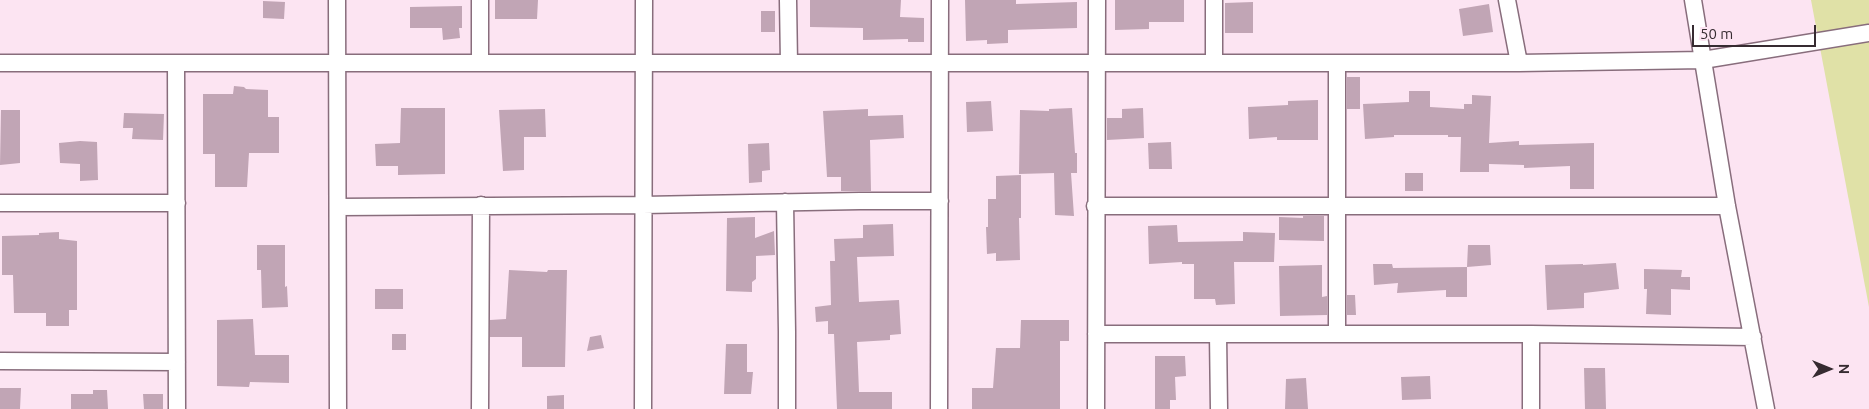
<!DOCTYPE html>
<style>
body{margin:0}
#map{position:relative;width:1869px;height:409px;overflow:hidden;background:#fce4f2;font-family:Ubuntu,sans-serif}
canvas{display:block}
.north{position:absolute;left:1804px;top:344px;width:50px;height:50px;-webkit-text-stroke:4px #fce4f2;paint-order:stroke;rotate:90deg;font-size:14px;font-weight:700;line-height:20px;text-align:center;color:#362b31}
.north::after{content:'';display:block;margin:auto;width:18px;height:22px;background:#362b31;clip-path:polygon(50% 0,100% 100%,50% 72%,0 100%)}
.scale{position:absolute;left:1692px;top:25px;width:124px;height:22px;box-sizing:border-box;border:2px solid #362b31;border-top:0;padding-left:6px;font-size:15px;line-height:18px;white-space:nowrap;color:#362b31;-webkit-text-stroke:4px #fce4f2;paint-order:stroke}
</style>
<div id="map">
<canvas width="1869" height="409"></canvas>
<div class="north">N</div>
<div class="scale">50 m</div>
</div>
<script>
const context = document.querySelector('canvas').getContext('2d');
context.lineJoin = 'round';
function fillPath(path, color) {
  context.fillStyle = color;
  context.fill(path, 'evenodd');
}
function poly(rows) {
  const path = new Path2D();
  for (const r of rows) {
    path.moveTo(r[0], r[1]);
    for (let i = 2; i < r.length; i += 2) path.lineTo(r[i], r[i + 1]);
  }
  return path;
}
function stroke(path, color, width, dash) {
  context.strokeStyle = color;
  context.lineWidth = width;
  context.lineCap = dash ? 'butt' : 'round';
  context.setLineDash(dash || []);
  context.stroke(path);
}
fillPath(poly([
 [1811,0,1869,0,1869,307]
]), '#e0e1a7');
fillPath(poly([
 [495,0,538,0,537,19,495,19],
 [810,0,901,0,900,17,924,18,924,42,908,42,908,39,863,40,863,28,810,27],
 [965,0,1016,0,1016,4,1077,2,1077,28,1008,30,1008,43,987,44,987,40,966,41],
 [1115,0,1184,0,1184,22,1149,22,1149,29,1115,30],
 [263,1,285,2,284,19,263,18],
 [1253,2,1253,33,1225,33,1225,3],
 [1489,4,1493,32,1463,36,1459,9],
 [462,6,462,28,459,28,460,38,443,40,442,28,410,28,410,7],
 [761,11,775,11,775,32,761,32],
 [1347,77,1360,77,1360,109,1347,109],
 [234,86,244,87,246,89,268,90,268,117,279,117,279,153,249,153,247,187,215,187,215,154,203,154,203,94,233,94],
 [1409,91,1430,91,1430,107,1464,109,1464,104,1472,104,1472,95,1491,96,1489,143,1519,141,1519,145,1594,143,1594,189,1570,189,1570,166,1524,168,1524,165,1489,164,1489,172,1460,172,1461,137,1448,137,1448,135,1394,135,1394,137,1365,139,1363,104,1409,102],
 [1318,100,1318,140,1277,140,1277,137,1249,139,1248,107,1288,105,1288,101],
 [991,101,993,131,967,132,966,102],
 [401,108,445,108,445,174,398,175,398,166,376,166,375,144,400,143],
 [1072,108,1075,153,1077,153,1077,173,1071,173,1074,216,1055,215,1054,173,1019,174,1020,110,1049,111,1049,109],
 [1143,108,1144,138,1107,140,1107,118,1122,118,1122,109],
 [545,109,546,137,524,137,524,170,503,171,499,110],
 [868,109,868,116,903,115,904,138,870,140,871,191,841,191,841,177,827,177,823,111],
 [1,110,20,110,20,163,0,165],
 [124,113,164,114,163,140,132,139,133,128,123,128],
 [80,141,97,142,98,180,80,181,80,164,60,163,59,143],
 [1171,142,1172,169,1149,169,1148,143],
 [769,143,770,170,762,171,762,182,749,183,748,144],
 [1405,173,1423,173,1423,191,1405,191],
 [1021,175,1021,218,1019,218,1020,260,996,261,996,253,987,254,986,227,988,227,988,199,996,199,996,176],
 [1303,216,1324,216,1324,241,1279,240,1279,217,1303,218],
 [755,217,755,238,774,231,775,255,756,256,756,279,752,282,752,292,726,291,727,218],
 [893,224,894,256,857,257,859,302,899,300,901,334,890,335,890,340,857,342,859,392,892,392,892,409,837,409,834,334,828,334,828,321,816,322,815,307,831,305,830,261,835,261,834,239,863,238,863,225],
 [1177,225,1178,242,1243,241,1243,232,1275,233,1274,262,1234,262,1235,304,1216,305,1215,299,1194,299,1194,264,1182,264,1182,262,1149,264,1148,226],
 [59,232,59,239,77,241,77,310,69,310,69,326,46,326,46,313,14,313,13,275,2,275,2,236,39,235,39,233],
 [257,245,285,245,285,287,287,286,288,307,262,308,261,270,257,270],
 [1468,245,1490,245,1491,265,1467,267],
 [1616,263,1619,289,1584,293,1584,308,1547,310,1545,265,1583,264,1583,265],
 [1373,264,1392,264,1393,268,1467,267,1467,297,1446,297,1446,290,1397,293,1398,283,1374,285],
 [1322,265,1322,297,1327,296,1327,315,1280,316,1279,266],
 [1644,269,1682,270,1681,277,1690,277,1690,290,1671,289,1671,315,1646,314,1647,289,1644,289],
 [509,270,547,272,548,270,567,270,565,367,522,367,522,337,490,337,490,320,506,319],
 [375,289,403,289,403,309,375,309],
 [1347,295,1355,295,1356,315,1347,315],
 [253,319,255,355,289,355,289,383,250,382,249,387,217,386,217,320],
 [1021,320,1069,320,1069,341,1060,341,1060,409,972,409,972,388,993,388,996,348,1020,348],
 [392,334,406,334,406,350,392,350],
 [601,335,604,348,587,351,590,337],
 [726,344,747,344,747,372,753,372,751,394,724,394],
 [1155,356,1185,356,1186,376,1175,377,1176,400,1170,400,1170,409,1155,409],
 [1584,368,1605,368,1606,409,1585,409],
 [1430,376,1431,399,1402,400,1401,377],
 [1306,378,1308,409,1285,409,1286,379],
 [0,388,21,388,20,409,0,409],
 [93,390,107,390,108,409,71,409,71,394,93,394],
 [143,394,163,394,163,409,144,409],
 [564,395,564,409,547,409,547,396]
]), '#c1a5b5');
const minor = poly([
 [337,0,338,409],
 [480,0,480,63],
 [788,0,789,63],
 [1214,0,1214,63],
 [1507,0,1519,63],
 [1693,0,1727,206,1766,409],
 [0,63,1519,63,1703,60,1869,33],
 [176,63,177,409],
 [1337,63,1337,334],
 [785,202,787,332,787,409],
 [0,203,177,203],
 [1095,206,1727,206],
 [338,207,643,205,860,201,940,201],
 [1096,334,1531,334,1753,337],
 [1218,334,1219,409],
 [1531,334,1531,409],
 [0,361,177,362],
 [480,409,481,205],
 [643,409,644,0],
 [939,409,940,0],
 [1096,409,1097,0]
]);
stroke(minor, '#886d7c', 19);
stroke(minor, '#fff', 16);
</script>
